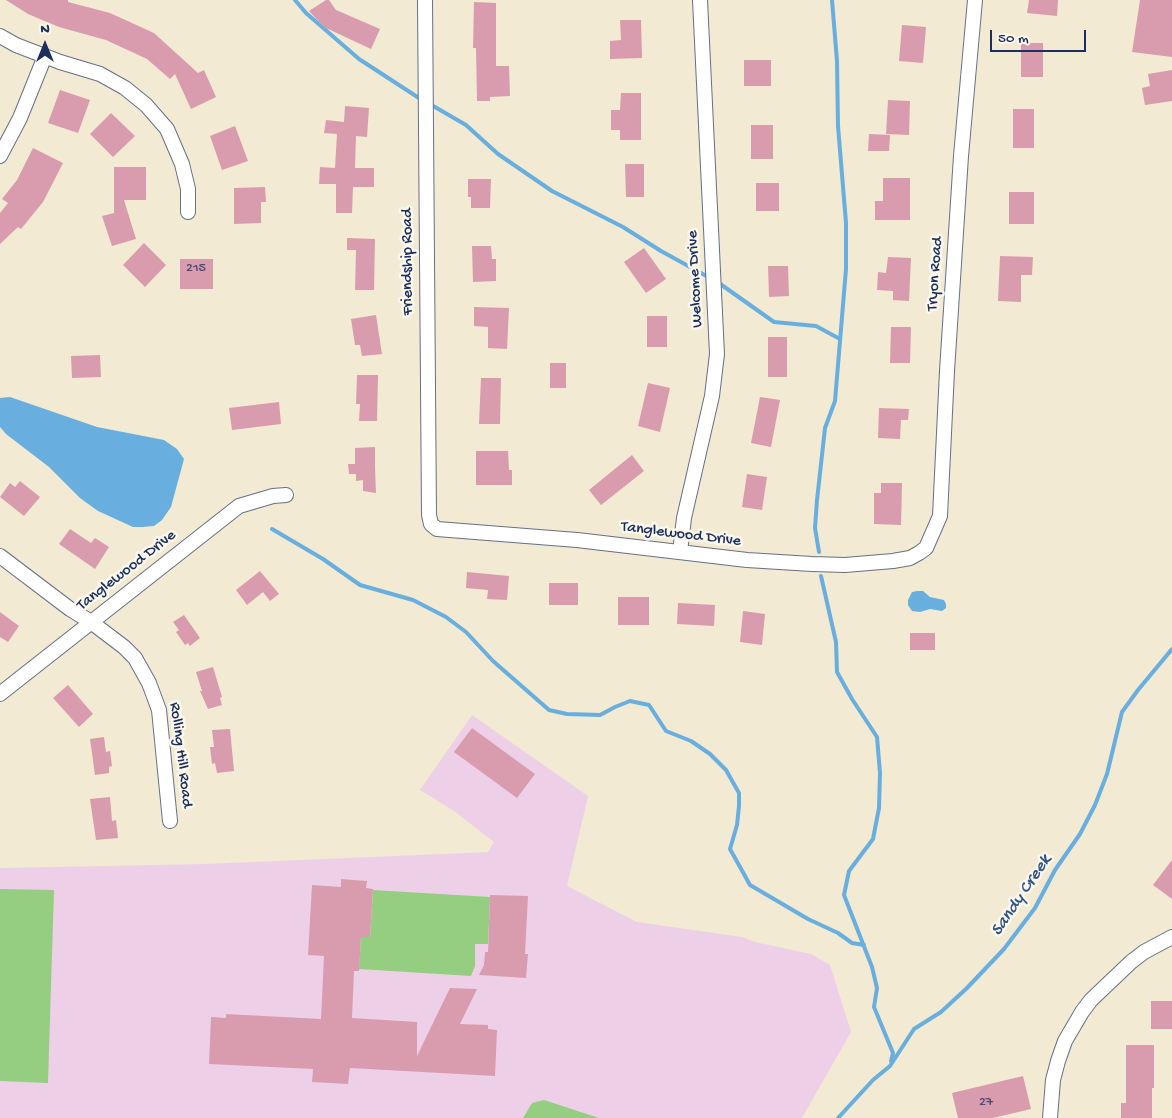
<!DOCTYPE html>
<style>
body{margin:0}
#map{position:relative;width:1172px;height:1118px;overflow:hidden;background:#f2ead2;font-family:"Gochi Hand",sans-serif}
canvas{display:block}
.north{position:absolute;left:20px;top:20px;width:50px;height:50px;-webkit-text-stroke:4px #fbf7ec;paint-order:stroke;rotate:0deg;font-size:14px;font-weight:700;line-height:20px;text-align:center;color:#1b2f5e}
.north::after{content:'';display:block;margin:auto;width:18px;height:22px;background:#1b2f5e;clip-path:polygon(50% 0,100% 100%,50% 72%,0 100%)}
.scale{position:absolute;left:990px;top:30px;width:96px;height:22px;box-sizing:border-box;border:2px solid #1b2f5e;border-top:0;padding-left:6px;font-size:15px;line-height:18px;white-space:nowrap;color:#1b2f5e;-webkit-text-stroke:4px #fbf7ec;paint-order:stroke}
</style>
<div id="map">
<canvas width="1172" height="1118"></canvas>
<div class="north">N</div>
<div class="scale">50 m</div>
</div>
<script>
const context = document.querySelector('canvas').getContext('2d');
context.lineJoin = 'round';
function fillPath(path, color) {
  context.fillStyle = color;
  context.fill(path, 'evenodd');
}
function poly(rows) {
  const path = new Path2D();
  for (const r of rows) {
    path.moveTo(r[0], r[1]);
    for (let i = 2; i < r.length; i += 2) path.lineTo(r[i], r[i + 1]);
  }
  return path;
}
function stroke(path, color, width, dash) {
  context.strokeStyle = color;
  context.lineWidth = width;
  context.lineCap = dash ? 'butt' : 'round';
  context.setLineDash(dash || []);
  context.stroke(path);
}
function label(font, color, halo, rows, align = 'center') {
  context.font = font + ' "Gochi Hand",sans-serif';
  context.lineWidth = 5;
  context.setLineDash([]);
  context.textBaseline = 'middle';
  context.strokeStyle = halo;
  context.fillStyle = color;
  for (const [text, x, y, turn = 0] of rows) {
    context.save();
    context.translate(x, y);
    context.rotate((+turn || 0) * Math.PI / 180);
    context.textAlign = isNaN(turn) ? turn : align;
    if (halo) context.strokeText(text, 0, 0);
    context.fillText(text, 0, 0);
    context.restore();
  }
}
fillPath(poly([
 [472,715,588,796,567,886,637,922,742,937,755,942,811,954,830,965,851,1032,802,1118,0,1118,0,868,206,864,488,852,494,842,454,811,420,790]
]), '#edd0e8');
fillPath(poly([
 [0,889,54,890,48,1083,0,1081],
 [373,890,490,897,488,944,475,944,475,966,471,976,359,969,361,937,370,937],
 [544,1100,599,1118,523,1118,532,1103]
]), '#95ce81');
fillPath(poly([
 [10,397,97,427,164,440,177,449,184,459,171,507,162,520,154,526,142,527,133,527,98,511,80,498,49,467,6,434,0,427,0,398],
 [917,591,923,591,930,597,944,600,946,604,946,608,942,611,930,609,920,612,912,611,908,605,908,600,912,592]
]), '#68afdf');
stroke(poly([
 [295,0,306,13,359,59,422,100],
 [428,103,466,125,498,154,552,191,623,227,661,251,710,278],
 [716,281,774,322,816,326,840,339],
 [272,529,323,559,360,585,413,600,446,617,466,632,493,661,549,710,567,714,600,715,615,707,630,701,649,705,666,731,691,741,710,754,726,770,739,793,739,806,737,825,730,849,750,885,808,919,838,933,852,943,864,945],
 [819,552,815,528,817,500,825,428,835,401,846,269,846,223,838,126,837,61,832,0],
 [821,576,836,642,837,672,852,699,877,737,880,773,879,808,873,839,849,871,844,895,872,967,877,988,874,1007,893,1053,891,1061],
 [838,1118,873,1080,890,1066,914,1029,941,1012,967,988,1004,949,1035,908,1055,870,1080,834,1095,805,1107,774,1122,712,1138,690,1172,649]
]), '#68afdf', 4);
fillPath(poly([
 [6,0,68,0,68,2,110,13,154,33,198,73,204,70,216,97,191,109,175,74,170,79,147,59,106,40,59,27,28,14],
 [326,0,329,0,336,10,380,29,371,49,324,27,309,11],
 [1029,0,1058,0,1057,16,1027,13],
 [1140,0,1172,0,1172,57,1132,52],
 [474,2,496,3,496,66,509,66,510,96,490,97,490,101,477,101,476,48,473,48],
 [620,20,641,20,642,58,610,59,610,41,621,40],
 [902,25,926,27,923,63,899,61],
 [1021,43,1043,43,1043,77,1021,77],
 [744,60,771,60,771,86,744,86],
 [1172,70,1172,101,1145,105,1142,88,1150,86,1148,74],
 [60,90,90,100,78,133,48,123],
 [621,93,641,93,641,140,620,140,620,130,611,130,611,110,620,110],
 [888,100,910,101,909,135,886,134],
 [345,106,369,108,367,137,356,136,355,168,374,168,374,187,353,187,352,213,336,213,336,184,319,184,320,167,335,168,337,134,324,133,326,120,344,122],
 [1013,109,1034,109,1034,148,1013,148],
 [111,113,135,136,113,157,90,134],
 [751,125,773,125,773,159,751,159],
 [235,126,248,161,222,170,210,136],
 [869,134,890,135,889,151,868,151],
 [33,148,63,163,43,202,21,229,18,227,0,244,0,213,8,203,2,199,17,180],
 [625,164,644,164,644,197,626,197],
 [114,167,146,167,146,200,124,200,136,239,112,246,102,216,114,213],
 [883,178,910,178,910,220,875,220,875,201,883,201],
 [468,179,491,179,490,208,471,208,471,197,468,197],
 [756,183,779,183,779,211,756,211],
 [265,187,266,202,261,202,261,223,234,224,234,188],
 [1009,192,1034,192,1034,224,1009,224],
 [347,238,375,239,374,290,355,290,356,250,347,250],
 [144,243,166,265,145,287,123,265],
 [472,246,491,246,492,259,496,259,496,281,473,282],
 [644,248,666,279,646,293,624,262],
 [1000,256,1033,257,1032,275,1021,275,1021,302,998,301],
 [888,257,911,258,909,301,893,300,893,291,877,290,878,272,886,273],
 [180,259,213,259,213,289,180,289],
 [768,266,788,266,789,296,769,297],
 [474,307,509,308,507,349,488,348,488,327,474,326],
 [376,315,382,354,362,356,360,345,355,345,351,319],
 [647,316,667,316,667,347,647,347],
 [891,327,911,327,910,363,890,363],
 [768,337,787,337,787,377,768,377],
 [100,355,101,377,72,378,71,356],
 [550,363,566,363,566,388,550,388],
 [357,375,378,375,377,421,359,421,360,404,356,404],
 [481,378,501,378,500,424,479,424],
 [648,383,670,388,660,432,638,426],
 [760,397,780,400,771,447,751,443],
 [279,402,281,424,232,430,229,408],
 [879,408,909,409,908,420,901,420,900,439,878,438],
 [375,447,375,468,376,493,363,491,363,480,356,481,356,474,349,474,348,464,355,464,355,448],
 [476,451,508,451,509,470,512,470,512,485,476,485],
 [632,455,644,471,601,505,589,490],
 [747,474,767,477,762,510,742,507],
 [20,481,40,497,24,516,0,497,10,483,15,487],
 [881,483,902,483,901,525,874,524,874,493,881,493],
 [70,529,91,543,95,538,109,547,95,569,59,544],
 [260,571,279,594,270,601,263,592,247,605,236,590],
 [467,572,509,576,507,600,487,599,488,590,466,588],
 [549,583,578,583,578,605,549,605],
 [618,597,649,597,649,625,618,625],
 [678,603,715,605,714,626,677,624],
 [743,611,765,614,762,645,740,642],
 [0,612,19,626,8,642,0,637],
 [184,615,200,638,190,646,188,643,185,645,176,632,179,630,173,622],
 [910,633,935,633,935,650,910,650],
 [213,667,222,697,220,698,222,705,208,709,200,691,202,691,196,672],
 [68,685,93,714,79,727,53,698],
 [472,728,535,774,517,798,454,752],
 [230,729,234,771,217,773,215,763,212,764,210,747,214,747,212,730],
 [104,737,106,752,110,751,112,766,109,767,109,773,95,775,90,739],
 [110,797,112,821,116,820,118,838,96,840,90,799],
 [1172,860,1172,899,1153,885],
 [341,879,367,881,366,888,373,889,370,937,361,937,359,971,354,971,352,1018,417,1022,417,1056,450,988,477,989,460,1024,488,1025,488,1029,497,1030,495,1076,350,1068,348,1084,312,1082,313,1069,209,1064,211,1017,226,1018,226,1014,321,1019,324,956,308,955,312,885,341,887],
 [490,895,528,896,525,954,528,954,526,978,479,975,484,965,485,952,488,952],
 [1151,1001,1172,1001,1172,1029,1151,1029],
 [1126,1045,1154,1045,1154,1088,1152,1088,1152,1118,1121,1118,1121,1103,1126,1103],
 [1023,1076,1031,1109,993,1118,958,1118,952,1093]
]), '#d99cae');
const street = poly([
 [425,0,429,515,431,524,437,529,577,540,747,560,812,564,845,565,893,561,910,558,919,553,926,548,940,516,947,371,961,156,975,0],
 [0,36,16,45,60,62,100,74,125,88,146,105,167,129,182,164,188,189,188,212],
 [0,156,20,118,45,56],
 [680,552,684,518,712,396,717,354,700,0],
 [0,556,70,609,91,622,124,647,135,658,149,683,159,710,170,821],
 [0,694,239,506,273,496,286,495],
 [1050,1118,1053,1080,1058,1061,1065,1041,1082,1012,1091,1000,1131,962,1144,952,1172,937]
]);
stroke(street, '#667087', 16);
stroke(street, '#fff', 14);
label('14px', '#4a4a72', null, [
 ["215",196,269],
 ["27",986,1103]
]);
label('16px', '#1b2f5e', '#fbf7ec', [
 ["Friendship Road",409,262,-90],
 ["Tryon Road",936,274,-86],
 ["Welcome Drive",696,279,-93],
 ["Tanglewood Drive",681,535,7],
 ["Tanglewood Drive",127,571,-38],
 ["Rolling Hill Road",180,755,83]
]);
label('italic 18px', '#325585', '#fbf7ec', [
 ["Sandy Creek",1022,896,-56]
]);
</script>
